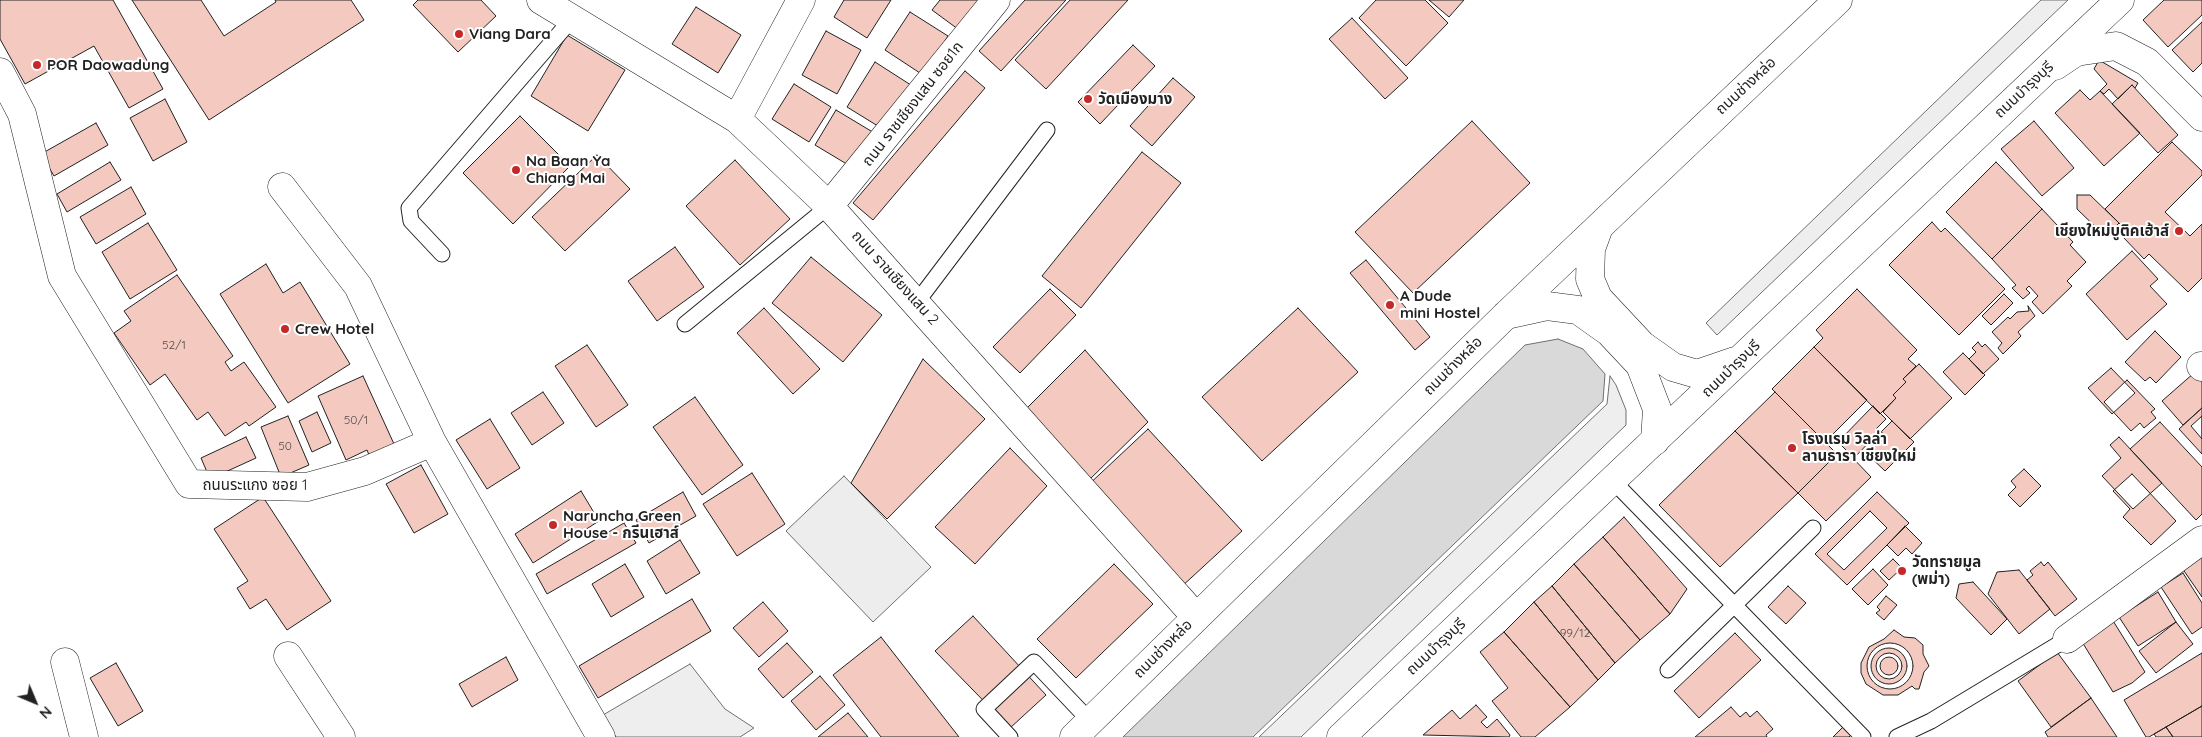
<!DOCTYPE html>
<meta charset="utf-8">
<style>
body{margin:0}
#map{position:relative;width:2202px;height:737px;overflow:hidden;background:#fff;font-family:Quicksand,sans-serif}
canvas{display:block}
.north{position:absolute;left:10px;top:677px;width:50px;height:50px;-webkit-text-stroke:4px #fff;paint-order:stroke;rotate:135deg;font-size:14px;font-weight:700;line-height:20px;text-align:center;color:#222}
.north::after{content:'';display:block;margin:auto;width:18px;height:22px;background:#222;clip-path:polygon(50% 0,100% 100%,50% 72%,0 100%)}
</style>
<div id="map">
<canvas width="2202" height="737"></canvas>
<div class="north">N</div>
</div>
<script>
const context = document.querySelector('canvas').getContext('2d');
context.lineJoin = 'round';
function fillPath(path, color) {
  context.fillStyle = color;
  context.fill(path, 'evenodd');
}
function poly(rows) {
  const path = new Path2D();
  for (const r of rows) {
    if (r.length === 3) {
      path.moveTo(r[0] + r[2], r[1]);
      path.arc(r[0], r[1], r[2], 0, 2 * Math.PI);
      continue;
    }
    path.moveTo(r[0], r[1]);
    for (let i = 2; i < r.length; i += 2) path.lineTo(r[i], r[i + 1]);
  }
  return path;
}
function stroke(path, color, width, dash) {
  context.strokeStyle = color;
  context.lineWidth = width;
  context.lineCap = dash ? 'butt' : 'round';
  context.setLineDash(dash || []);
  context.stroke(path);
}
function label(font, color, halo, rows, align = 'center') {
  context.font = font + ' Quicksand,"Noto Sans Thai",sans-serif';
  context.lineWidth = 4;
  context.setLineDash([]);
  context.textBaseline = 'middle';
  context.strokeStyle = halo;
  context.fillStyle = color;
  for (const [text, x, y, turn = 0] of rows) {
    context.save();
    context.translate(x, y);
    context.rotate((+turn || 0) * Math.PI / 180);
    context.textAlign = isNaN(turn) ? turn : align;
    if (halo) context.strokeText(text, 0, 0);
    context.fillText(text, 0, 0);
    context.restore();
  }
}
const green = poly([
 [2041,0,2068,0,1717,335,1706,323,2041,0],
 [1610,376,1616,385,1626,410,1626,425,1301,737,1259,737,1607,404,1610,376],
 [690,664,725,709,754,728,740,737,616,737,603,715,690,664]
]);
fillPath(green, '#eee');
stroke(green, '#6f6f6f', 1);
const parking = poly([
 [844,476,931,567,873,622,786,531,844,476]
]);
fillPath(parking, '#ededed');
stroke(parking, '#6f6f6f', 1);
const water = poly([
 [1558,339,1583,349,1605,374,1603,401,1253,737,1123,737,1525,345,1558,339]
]);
fillPath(water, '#d9d9d9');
stroke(water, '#6f6f6f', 1);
const building = poly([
 [0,0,113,0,163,89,129,108,94,46,25,84,0,39,0,0],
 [132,0,201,0,224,36,276,2,275,0,351,0,364,20,209,120,132,0],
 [418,0,481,0,496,16,458,52,413,5,418,0],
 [844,0,891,0,867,38,834,17,844,0],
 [940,0,982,0,966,35,932,10,940,0],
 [1025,0,1066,0,1001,71,979,51,1025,0],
 [1070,0,1128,0,1046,89,1015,60,1070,0],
 [1376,0,1425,0,1448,23,1406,66,1359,18,1376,0],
 [1429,0,1464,0,1449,17,1429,0],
 [2164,0,2202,0,2202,15,2168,47,2143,20,2164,0],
 [696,7,741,35,718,73,672,44,696,7],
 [910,12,948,36,923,75,885,50,910,12],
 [1352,18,1408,78,1385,99,1329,39,1352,18],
 [2202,22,2202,63,2193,72,2172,50,2202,22],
 [826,31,861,50,837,94,802,75,826,31],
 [567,35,625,70,588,131,531,96,567,35],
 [1133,45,1155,66,1100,124,1078,102,1133,45],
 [2099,60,2138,83,2135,88,2132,85,2118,99,2109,89,2104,94,2100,91,2107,84,2094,69,2099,60],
 [875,62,914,87,886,131,847,107,875,62],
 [965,71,985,88,873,220,853,203,965,71],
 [1173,78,1195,97,1152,146,1130,126,1173,78],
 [794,84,831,107,809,142,772,119,794,84],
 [2132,85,2178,135,2158,153,2112,104,2132,85],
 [2080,90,2090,100,2100,91,2140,133,2104,166,2055,113,2080,90],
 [165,99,187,142,153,161,130,118,165,99],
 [836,110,876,134,855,169,815,145,836,110],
 [520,116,570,166,513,224,463,173,520,116],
 [1472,121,1530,183,1413,293,1355,232,1472,121],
 [2034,121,2074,168,2042,196,2001,149,2034,121],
 [96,123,108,145,54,176,41,154,96,123],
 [2172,142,2202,171,2202,175,2165,212,2190,236,2202,224,2202,278,2188,292,2149,254,2144,259,2123,237,2128,232,2105,209,2172,142],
 [1142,152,1181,183,1081,308,1042,276,1142,152],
 [597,155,630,189,565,251,532,217,597,155],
 [735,160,790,219,740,265,686,206,735,160],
 [110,162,121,180,67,212,57,194,110,162],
 [1996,162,2042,209,1992,259,1946,212,1996,162],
 [131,187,146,214,96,244,80,217,131,187],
 [2077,195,2090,195,2119,223,2106,237,2077,209,2077,195],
 [2042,209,2073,242,2070,245,2086,262,2067,281,2072,286,2043,314,2032,302,2038,296,2029,286,2026,289,2030,293,2023,299,2012,288,2016,285,1992,259,2042,209],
 [1932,222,1941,232,1945,228,2005,289,1959,335,1889,265,1932,222],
 [148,223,177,270,130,299,102,252,148,223],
 [675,247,704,287,657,321,628,281,675,247],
 [2132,251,2158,279,2150,286,2167,304,2127,340,2086,294,2132,251],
 [811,257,882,315,843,362,772,303,811,257],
 [1366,260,1430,337,1415,350,1350,273,1366,260],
 [266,264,283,293,300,282,350,364,288,403,220,294,266,264],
 [177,275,233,356,225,362,231,371,244,362,276,407,249,426,246,422,225,436,208,412,197,420,165,374,150,385,114,333,131,321,124,311,177,275],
 [1050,289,1076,315,1020,373,993,347,1050,289],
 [1857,289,1917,350,1908,359,1916,366,1903,379,1906,382,1893,395,1896,398,1880,414,1814,347,1823,338,1816,330,1857,289],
 [2004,294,2013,303,1991,325,1982,316,2004,294],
 [2028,306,2035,316,2018,332,2021,336,2003,354,1998,348,2002,343,1992,332,2008,317,2010,319,2017,312,2029,311,2028,306],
 [764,308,820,369,793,394,737,333,764,308],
 [1298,308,1358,372,1262,461,1202,397,1298,308],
 [2155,331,2181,357,2156,383,2150,377,2145,381,2125,362,2155,331],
 [1978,342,1982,347,1985,344,1999,359,1983,374,1969,359,1976,352,1972,348,1978,342],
 [587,345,628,405,596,427,555,366,587,345],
 [1814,347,1867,400,1825,442,1772,389,1814,347],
 [1085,350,1148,422,1085,484,1022,413,1085,350],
 [1963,353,1985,375,1965,395,1943,372,1963,353],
 [923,359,985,419,887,519,851,483,923,359],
 [1919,364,1952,398,1910,439,1883,412,1896,398,1893,395,1906,382,1903,379,1919,364],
 [2111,368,2135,393,2112,414,2088,388,2111,368],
 [2194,373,2202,381,2202,408,2183,425,2162,401,2194,373],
 [363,376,394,444,369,455,367,450,346,460,318,396,363,376],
 [2127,380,2155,409,2151,412,2156,418,2144,428,2140,423,2131,431,2104,402,2127,380],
 [543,392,564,423,532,445,511,413,543,392],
 [1775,392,1837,454,1798,493,1735,431,1775,392],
 [695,397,743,465,702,495,653,427,695,397],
 [1873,406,1886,419,1876,429,1879,432,1854,458,1838,442,1873,406],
 [2202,408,2202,454,2179,429,2202,408],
 [317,412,331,443,312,452,299,421,317,412],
 [288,416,309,465,281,477,261,427,288,416],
 [2202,416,2202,439,2191,426,2202,416],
 [490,419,520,468,487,489,456,440,490,419],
 [1892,421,1914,442,1885,471,1865,452,1884,434,1881,432,1892,421],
 [2160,422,2202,467,2202,514,2196,520,2130,449,2160,422],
 [1148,429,1242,531,1179,589,1085,488,1148,429],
 [1735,431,1798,493,1720,567,1659,505,1735,431],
 [246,437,256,458,210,479,201,458,246,437],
 [2119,437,2162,483,2133,509,2102,476,2121,458,2110,445,2119,437],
 [1010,448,1047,486,975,564,935,527,1010,448],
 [1837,454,1843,460,1849,454,1871,477,1826,521,1798,493,1837,454],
 [421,465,448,514,414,533,386,484,421,465],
 [2024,469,2041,486,2020,507,2008,495,2016,487,2011,481,2024,469],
 [752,473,785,524,737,556,703,504,752,473],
 [2132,474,2176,521,2151,545,2123,517,2130,509,2113,491,2132,474],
 [581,491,599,521,533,563,515,534,581,491],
 [683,492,696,516,649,543,636,520,683,492],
 [1877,492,1909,523,1847,585,1815,554,1877,492],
 [263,497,331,601,287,630,266,599,250,609,237,588,248,581,214,529,263,497],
 [1870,511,1887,528,1844,570,1827,554,1870,511],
 [1624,517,1687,589,1670,614,1603,537,1624,517],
 [624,523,636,543,547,594,536,574,624,523],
 [1905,526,1922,543,1912,554,1906,548,1898,556,1887,545,1905,526],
 [1603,537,1670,614,1640,640,1574,564,1603,537],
 [680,540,700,573,666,594,647,561,680,540],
 [2202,555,2202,597,2182,568,2202,555],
 [1893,559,1902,568,1889,580,1880,571,1893,559],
 [2041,562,2044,566,2048,562,2077,599,2055,616,2027,580,2033,575,2030,571,2041,562],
 [625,564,644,597,611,617,592,584,625,564],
 [1114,564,1153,604,1076,678,1037,639,1114,564],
 [1574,564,1640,640,1615,663,1552,586,1574,564],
 [1873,569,1888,585,1868,605,1852,589,1873,569],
 [2019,570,2050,609,2019,634,1988,594,1997,572,2019,570],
 [2183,573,2202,603,2202,627,2192,634,2161,587,2183,573],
 [1973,582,2007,619,1991,635,1956,598,1959,584,1973,582],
 [1552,586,1615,663,1598,680,1534,602,1552,586],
 [1788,586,1806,603,1786,624,1768,607,1788,586],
 [2158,592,2176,622,2138,646,2119,617,2158,592],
 [1886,596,1897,605,1884,620,1876,613,1880,610,1877,607,1886,596],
 [692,599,711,631,598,698,579,666,692,599],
 [763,602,788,631,759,657,733,628,763,602],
 [1534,602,1598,680,1570,707,1504,632,1534,602],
 [973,616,1046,695,1010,728,935,651,973,616],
 [2110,616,2145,672,2132,683,2113,692,2079,637,2110,616],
 [2176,622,2193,644,2156,673,2139,651,2176,622],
 [1894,630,1904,637,1915,638,1923,645,1923,654,1929,666,1924,672,1919,689,1915,689,1912,686,1898,695,1883,695,1866,684,1861,673,1861,663,1869,647,1884,639,1894,630],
 [1504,632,1570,707,1535,737,1521,737,1492,701,1508,688,1480,652,1504,632],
 [1735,633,1761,660,1699,718,1674,691,1735,633],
 [881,637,959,737,881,737,833,675,881,637],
 [1890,666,23],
 [787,643,813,672,783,698,758,669,787,643],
 [1889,666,18],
 [2057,652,2091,698,2051,727,2018,681,2057,652],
 [1889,666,13],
 [2202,653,2202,706,2149,737,2146,737,2124,700,2202,653],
 [506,657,518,680,472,707,459,684,506,657],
 [1889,666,9],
 [116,663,143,711,118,726,90,678,116,663],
 [820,676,845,705,816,730,791,701,820,676],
 [2091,698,2117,737,2048,737,2045,732,2091,698],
 [1476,705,1487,717,1481,722,1487,728,1497,719,1510,735,1509,737,1423,735,1452,710,1460,719,1476,705],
 [2202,706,2202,737,2173,737,2166,727,2202,706],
 [1731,707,1740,717,1746,712,1750,717,1757,711,1773,729,1766,735,1767,737,1695,737,1731,707],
 [848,713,868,737,818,737,848,713],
 [1843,727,1851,735,1849,737,1833,737,1843,727],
 [2166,727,2173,737,2156,737,2154,734,2166,727]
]);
fillPath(building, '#f3c9c0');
stroke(building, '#222', 1);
const lane = poly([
 [442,254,411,221,409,208,571,20],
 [917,302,1047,130],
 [685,324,829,206],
 [1612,480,1863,737],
 [1668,670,1813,528],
 [1010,737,984,709,1034,662,1090,721],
 [1897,737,1931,721,2067,639]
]);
const street = poly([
 [541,0,737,119,829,206,1196,617],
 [2055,66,2076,52,2116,46,2147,62,2202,117],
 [0,72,22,114,62,276,189,484,307,487,365,471,432,442],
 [737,119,801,0],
 [282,187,358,286,432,442,601,737],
 [829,206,996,0],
 [2201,366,2202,367],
 [2067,639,2202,540],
 [288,656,341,737],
 [65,662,84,737]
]);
const secondary = poly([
 [1599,227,1591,249,1590,279,1598,298,1642,345,1673,367,1697,374,1735,361],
 [1506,315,1547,306,1578,310,1609,332,1640,365,1657,409,1655,441],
 [1074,737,1506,315,1838,0],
 [1341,737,2120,0]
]);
stroke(lane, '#222', 17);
stroke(street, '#222', 29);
stroke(secondary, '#222', 29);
stroke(lane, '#fff', 15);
stroke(street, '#fff', 28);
stroke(secondary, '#fff', 28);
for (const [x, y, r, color] of [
 [459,34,5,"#c62828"],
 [37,65,5,"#c62828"],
 [1088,99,5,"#c62828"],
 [516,170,5,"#c62828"],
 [2179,231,5,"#c62828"],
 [1390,305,5,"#c62828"],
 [285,329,5,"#c62828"],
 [1792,448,5,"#c62828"],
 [553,525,5,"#c62828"],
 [1902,571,5,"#c62828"]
]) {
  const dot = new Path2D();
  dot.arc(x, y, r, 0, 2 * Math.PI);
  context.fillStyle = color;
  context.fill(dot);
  stroke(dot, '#fff', 2);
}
label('12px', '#564c4a', null, [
 ["52/1",174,345],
 ["50/1",356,420],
 ["50",285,446],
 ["99/12",1575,633]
]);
label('bold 15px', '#222', '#fff', [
 ["Viang Dara",469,34],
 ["POR Daowadung",47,65],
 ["วัดเมืองมาง",1098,99],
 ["Na Baan Ya",526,161],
 ["Chiang Mai",526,178],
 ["เชียงใหม่บูติคเฮ้าส์",2169,231,"right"],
 ["A Dude",1400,296],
 ["mini Hostel",1400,313],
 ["Crew Hotel",295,329],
 ["โรงแรม วิลล่า",1802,439],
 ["ลานธารา เชียงใหม่",1802,456],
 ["Naruncha Green",563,516],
 ["House - กรีนเฮาส์",563,533],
 ["วัดทรายมูล",1912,562],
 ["(พม่า)",1912,579]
], 'left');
label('15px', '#222', '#fff', [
 ["ถนนช่างหล่อ",1746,86,-43],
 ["ถนนบำรุงบุรี",2024,90,-43],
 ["ถนน ราชเชียงแสน ซอย1ก",913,104,-52],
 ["ถนน ราชเชียงแสน 2",895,278,48],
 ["ถนนช่างหล่อ",1453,366,-45],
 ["ถนนบำรุงบุรี",1731,369,-44],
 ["ถนนระแกง ซอย 1",255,485],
 ["ถนนบำรุงบุรี",1436,647,-43],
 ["ถนนช่างหล่อ",1163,649,-45]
]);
</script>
